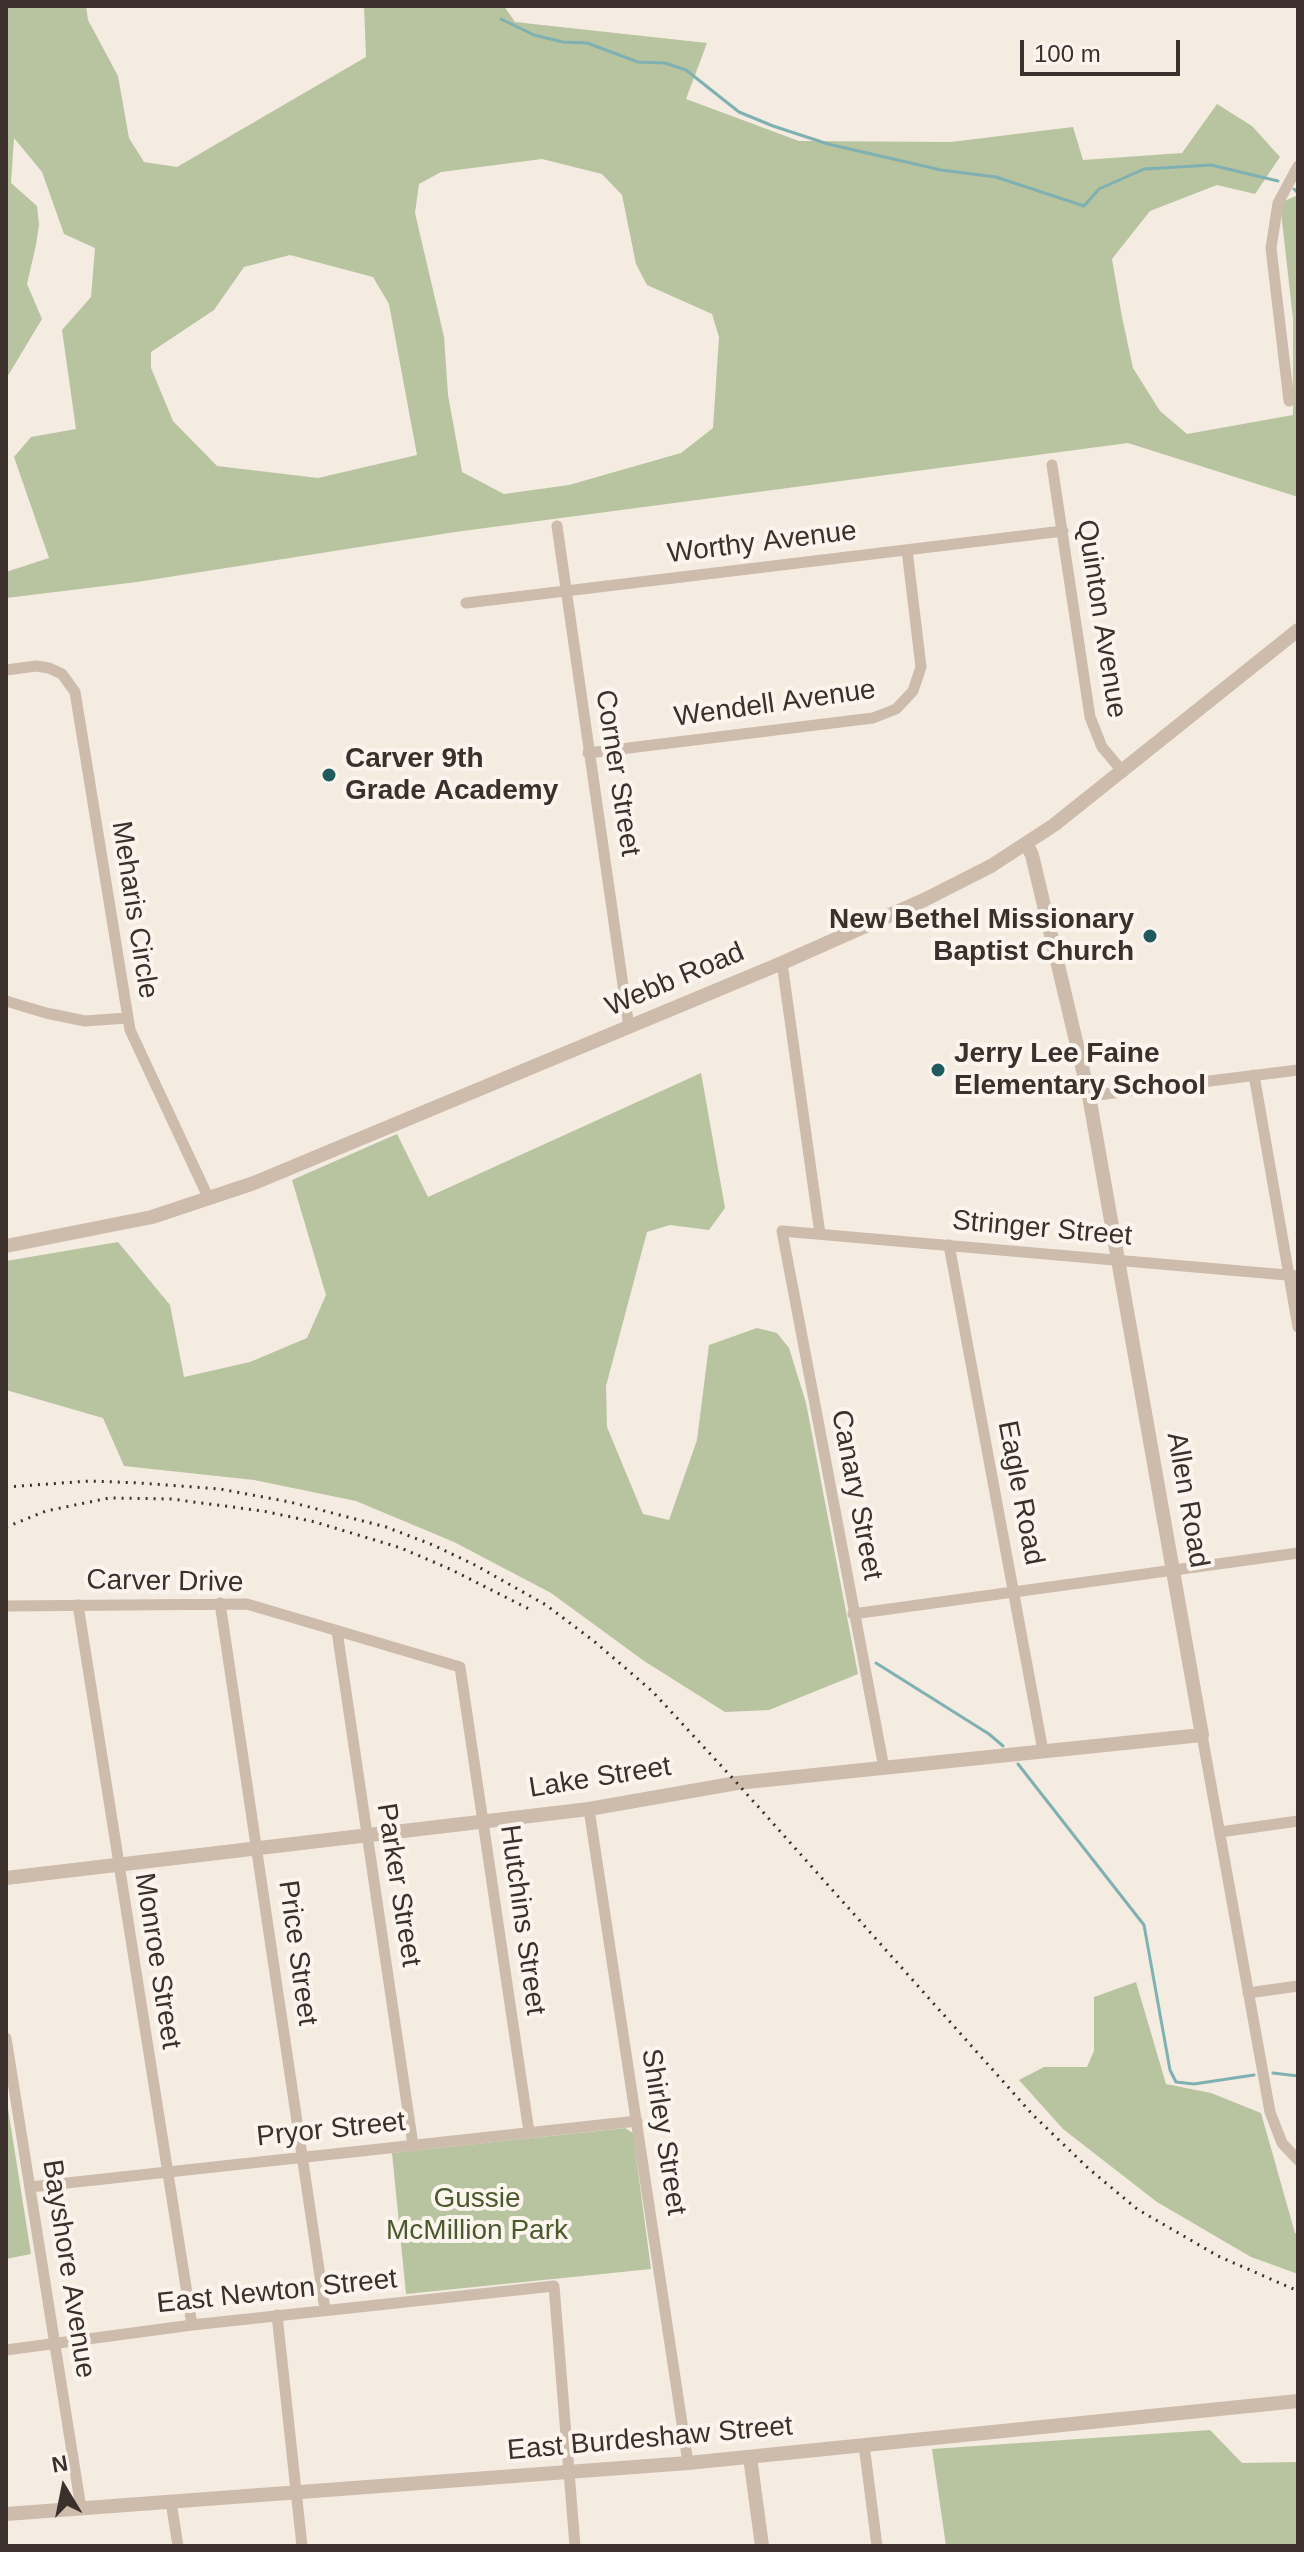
<!DOCTYPE html>
<style>
body{margin:0}
#map{position:relative;width:1304px;height:2552px;overflow:hidden;background:#f4ebe1;font-family:Helvetica,sans-serif}
canvas{display:block}
.frame{position:absolute;inset:0;border:8px solid #3b302b;pointer-events:none}
.north{position:absolute;left:24px;top:2448px;width:80px;height:80px;-webkit-text-stroke:6px #fbf5ee;paint-order:stroke;rotate:350deg;font-size:22px;font-weight:700;line-height:32px;text-align:center;color:#3b302b}
.north::after{content:'';display:block;margin:auto;width:28px;height:36px;background:#3b302b;clip-path:polygon(50% 0,100% 100%,50% 72%,0 100%)}
.scale{position:absolute;left:1020px;top:40px;width:160px;height:36px;box-sizing:border-box;border:4px solid #3b302b;border-top:0;padding-left:10px;font-size:24px;line-height:28px;white-space:nowrap;color:#3b302b;-webkit-text-stroke:6px #fbf5ee;paint-order:stroke}
</style>
<div id="map">
<canvas width="1304" height="2552"></canvas>
<div class="frame"></div>
<div class="north">N</div>
<div class="scale">100 m</div>
</div>
<script>
const context = document.querySelector('canvas').getContext('2d');
context.lineJoin = 'round';
function fillPath(path, color) {
  context.fillStyle = color;
  context.fill(path, 'evenodd');
}
function poly(rows) {
  const path = new Path2D();
  for (const r of rows) {
    path.moveTo(r[0], r[1]);
    for (let i = 2; i < r.length; i += 2) path.lineTo(r[i], r[i + 1]);
  }
  return path;
}
function stroke(path, color, width, dash) {
  context.strokeStyle = color;
  context.lineWidth = width;
  context.lineCap = dash ? 'butt' : 'round';
  context.setLineDash(dash || []);
  context.stroke(path);
}
function label(font, color, halo, rows, align = 'center') {
  context.font = font + ' Helvetica,sans-serif';
  context.lineWidth = 8;
  context.setLineDash([]);
  context.textBaseline = 'middle';
  context.strokeStyle = halo;
  context.fillStyle = color;
  for (const [text, x, y, turn = 0] of rows) {
    context.save();
    context.translate(x, y);
    context.rotate((+turn || 0) * Math.PI / 180);
    context.textAlign = isNaN(turn) ? turn : align;
    if (halo) context.strokeText(text, 0, 0);
    context.fillText(text, 0, 0);
    context.restore();
  }
}
fillPath(poly([
 [6,6,86,6,88,20,118,76,129,138,144,162,177,167,366,57,364,6,504,6,515,22,707,43,686,99,799,141,951,142,1073,127,1083,160,1182,153,1217,104,1252,126,1280,157,1255,194,1217,185,1150,211,1112,259,1122,317,1133,368,1160,411,1187,434,1293,415,1293,319,1280,203,1298,195,1298,497,1128,443,455,532,137,582,6,598,6,572,49,558,14,457,31,437,76,429,62,330,91,297,95,248,64,234,42,172,14,138,11,183,37,206,39,225,36,245,27,284,42,319,6,379],
 [542,159,602,174,622,195,636,264,647,285,712,314,719,337,713,428,681,453,569,485,504,494,462,472,448,395,444,337,415,213,419,184,441,172],
 [290,255,373,277,389,304,417,455,318,478,217,466,173,421,151,368,151,352,214,310,244,267],
 [701,1073,725,1208,709,1230,670,1225,647,1232,606,1386,607,1427,643,1514,669,1520,697,1440,709,1345,757,1328,777,1333,789,1348,806,1403,858,1674,769,1710,725,1712,644,1661,551,1593,454,1542,356,1501,254,1480,124,1466,103,1418,6,1390,6,1261,118,1242,170,1305,184,1377,250,1362,307,1338,326,1295,292,1180,397,1134,428,1197],
 [1136,1982,1166,2084,1211,2093,1261,2113,1295,2233,1298,2234,1298,2274,1251,2257,1157,2202,1063,2129,1019,2080,1044,2067,1087,2067,1094,2051,1094,1997],
 [6,2096,31,2254,6,2259],
 [625,2128,633,2133,651,2269,406,2294,392,2153],
 [1210,2430,1242,2463,1298,2462,1298,2546,946,2546,932,2449]
]), '#b8c4a0');
stroke(poly([
 [501,19,534,35,563,42,587,43,638,62,665,63,686,70,739,112,773,126,828,144,941,170,996,177,1084,206,1099,189,1144,169,1211,165,1278,181],
 [1294,189,1298,193],
 [876,1663,989,1734,1003,1746],
 [1018,1764,1144,1925,1170,2070,1176,2082,1194,2084,1254,2075],
 [1273,2073,1298,2076]
]), '#7fb0b2', 3);
stroke(poly([
 [1289,401,1271,248,1278,203,1298,166],
 [1052,465,1090,717,1102,747,1123,772],
 [557,526,629,1027],
 [466,603,1063,531],
 [6,670,36,666,49,668,62,674,75,692,130,1030,209,1199],
 [588,753,873,718,896,709,913,691,921,667,907,550],
 [782,963,820,1234],
 [6,1001,46,1013,85,1021,127,1018],
 [1254,1075,1298,1327],
 [1089,1096,1298,1070],
 [949,1245,1043,1751],
 [220,1603,325,2310],
 [78,1605,192,2325],
 [6,1606,247,1604,460,1667,529,2132],
 [853,1614,1298,1553],
 [337,1631,413,2145],
 [1202,1735,1270,2112,1282,2143,1298,2160],
 [884,1768,782,1231,1298,1276],
 [589,1809,688,2463],
 [1220,1832,1298,1821],
 [1248,1993,1298,1986],
 [6,2038,81,2508],
 [30,2187,637,2121],
 [277,2315,302,2546],
 [6,2350,192,2325,554,2286,575,2546],
 [864,2445,877,2546],
 [171,2502,178,2546]
]), '#cdbbac', 11);
stroke(poly([
 [6,1246,152,1217,254,1183,782,963,924,900,991,866,1054,825,1298,630],
 [6,1878,589,1809,737,1783,1202,1735,1089,1096,1032,855,1027,845],
 [750,2457,762,2546],
 [6,2514,688,2463,1298,2401]
]), '#cdbbac', 14);
stroke(poly([
 [6,1487,90,1481,140,1483,220,1489,290,1502,386,1527,433,1545,475,1565,546,1605,595,1642,652,1691,737,1783,1033,2115,1088,2168,1137,2209,1218,2256,1298,2291],
 [6,1527,46,1511,109,1498,171,1499,263,1511,315,1522,401,1548,450,1569,533,1611]
]), '#3b302b', 3, [2, 6]);
for (const [x, y, r, color] of [
 [329,775,8,"#1f5a5e"],
 [1150,936,8,"#1f5a5e"],
 [938,1070,8,"#1f5a5e"]
]) {
  const dot = new Path2D();
  dot.arc(x, y, r, 0, 2 * Math.PI);
  context.fillStyle = color;
  context.fill(dot);
  stroke(dot, '#fbf5ee', 3);
}
label('28px', '#3b302b', '#fbf5ee', [
 ["Worthy Avenue",762,543,-7],
 ["Quinton Avenue",1101,619,81],
 ["Wendell Avenue",775,704,-8],
 ["Corner Street",617,773,81],
 ["Meharis Circle",134,910,81],
 ["Webb Road",675,980,-23],
 ["Stringer Street",1042,1229,5],
 ["Eagle Road",1020,1493,79],
 ["Canary Street",856,1495,79],
 ["Allen Road",1187,1500,80],
 ["Carver Drive",165,1582,1],
 ["Lake Street",600,1778,-9],
 ["Parker Street",398,1885,81],
 ["Hutchins Street",522,1920,82],
 ["Price Street",297,1953,82],
 ["Monroe Street",157,1961,81],
 ["Pryor Street",331,2130,-6],
 ["Shirley Street",663,2132,81],
 ["Bayshore Avenue",68,2269,81],
 ["East Newton Street",277,2292,-6],
 ["East Burdeshaw Street",650,2439,-5]
]);
label('bold 28px', '#3b302b', '#fbf5ee', [
 ["Carver 9th",345,759],
 ["Grade Academy",345,791],
 ["New Bethel Missionary",1134,920,"right"],
 ["Baptist Church",1134,952,"right"],
 ["Jerry Lee Faine",954,1054],
 ["Elementary School",954,1086]
], 'left');
label('28px', '#4a5a2e', '#fbf5ee', [
 ["Gussie",477,2199],
 ["McMillion Park",477,2231]
]);
</script>
